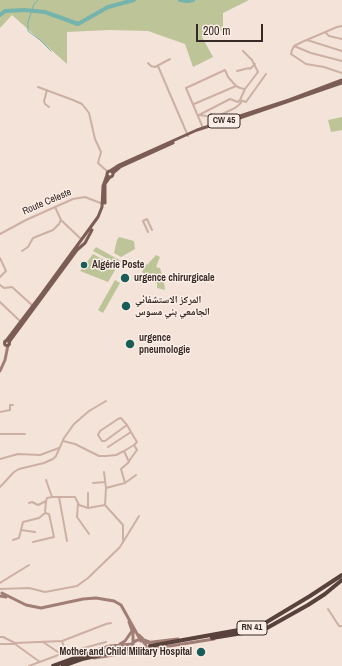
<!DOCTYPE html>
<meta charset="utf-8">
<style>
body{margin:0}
#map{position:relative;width:342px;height:666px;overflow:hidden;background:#f4e3d9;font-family:"Archivo Narrow",sans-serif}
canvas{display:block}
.scale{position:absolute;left:196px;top:24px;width:67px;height:18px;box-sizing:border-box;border:2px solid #372926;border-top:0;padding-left:5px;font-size:12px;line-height:14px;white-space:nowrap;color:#372926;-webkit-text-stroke:3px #fbeee6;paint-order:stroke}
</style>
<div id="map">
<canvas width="342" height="666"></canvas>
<div class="scale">200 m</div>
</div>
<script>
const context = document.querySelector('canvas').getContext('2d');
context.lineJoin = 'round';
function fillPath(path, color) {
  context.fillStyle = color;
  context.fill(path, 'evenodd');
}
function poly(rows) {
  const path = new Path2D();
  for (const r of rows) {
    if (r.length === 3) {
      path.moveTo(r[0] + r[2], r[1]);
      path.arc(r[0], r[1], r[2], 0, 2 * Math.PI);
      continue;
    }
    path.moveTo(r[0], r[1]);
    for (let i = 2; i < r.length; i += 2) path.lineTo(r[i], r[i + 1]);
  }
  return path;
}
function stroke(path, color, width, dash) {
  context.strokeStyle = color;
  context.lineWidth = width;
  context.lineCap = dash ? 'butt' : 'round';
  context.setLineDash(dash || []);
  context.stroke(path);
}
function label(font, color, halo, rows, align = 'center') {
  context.font = font + ' "Archivo Narrow","Noto Naskh Arabic",sans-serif';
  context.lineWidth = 3;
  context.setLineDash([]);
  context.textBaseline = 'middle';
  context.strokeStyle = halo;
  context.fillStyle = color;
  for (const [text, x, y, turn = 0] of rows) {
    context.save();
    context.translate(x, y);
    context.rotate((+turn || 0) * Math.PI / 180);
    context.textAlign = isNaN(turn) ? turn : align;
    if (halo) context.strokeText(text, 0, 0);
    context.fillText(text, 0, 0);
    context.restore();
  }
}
fillPath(poly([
 [0,0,249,0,223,13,223,31,202,37,213,57,193,67,185,44,148,31,109,30,67,32,67,64,12,15,0,28],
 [342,117,342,130,331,132,328,120],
 [119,237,134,241,135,249,121,257,114,253,117,240],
 [96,247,121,261,119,265,93,251],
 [93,254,117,267,108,282,80,271],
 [156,255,160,257,156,267,160,268,164,282,165,290,157,288,157,283,148,280,150,277,142,272,146,264,147,265],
 [115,280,120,283,103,313,98,310]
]), '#bcc498');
stroke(poly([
 [38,0,34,4,28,22,28,31,40,40,51,51]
]), '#75b3ad', 1);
stroke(poly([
 [180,0,187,1,193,0],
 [0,15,5,11,24,10,45,12,78,24,108,7,134,0]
]), '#75b3ad', 4);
stroke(poly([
 [128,651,149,648]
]), '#cebeb5', 4, [4, 2]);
stroke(poly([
 [342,26,337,27,302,42,294,46,292,50,291,54,306,64,324,67,342,73],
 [325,32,329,36,342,39],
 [307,40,342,51],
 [294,46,311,53,342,61],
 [148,63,151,66,155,67,170,59],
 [158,66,188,136],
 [237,71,249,68,250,69,255,64],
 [38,87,73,100,82,104,86,109,89,113,95,139,101,152,98,163,108,172],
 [47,90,44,101,45,104,49,107],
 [194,104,236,86],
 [198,115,216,117,235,108,241,103,240,100,246,102,266,74],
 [199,115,230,99,238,102,240,100,245,89],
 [203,128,186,88,225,70,228,77,236,86,240,88,245,89,258,72,252,60,243,51],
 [61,220,81,239],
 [148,232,143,221,147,219,152,230],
 [0,234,26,220,73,199,85,197,103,204],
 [22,251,28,247,33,238,53,230,59,224,61,220,55,207],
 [0,258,6,271,0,277],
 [0,285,4,288,12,287,33,306],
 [0,302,21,322],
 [0,412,10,410,10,405,13,405],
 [127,425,105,441,102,441,98,435,100,431,118,419,121,418,127,425,131,432,137,442,134,445,137,450,129,461],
 [0,434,25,434],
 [63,441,75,444,99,456,106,456,116,455,124,451,129,462,121,469,125,483,106,488,105,505,123,525,123,541],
 [108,447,131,432],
 [124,451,134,445],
 [0,459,18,454,40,455,59,448],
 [104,472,106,488],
 [46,480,52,497],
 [93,483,105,482],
 [125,483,136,475],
 [0,487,14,472,19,469,44,463,53,459,56,456,64,438,74,424,89,411,106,401],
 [88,493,88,508],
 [59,497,67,541],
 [29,503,32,502,38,505,46,501],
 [78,503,77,517,89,534],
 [21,530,35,532],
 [13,540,19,538,23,522,39,518,45,513,46,501,47,498,52,497,75,497,79,505,88,508,105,505],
 [33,542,54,537,49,514,45,513],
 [0,583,29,565],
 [0,589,29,588,45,592,77,586,88,578,120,547,139,516],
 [328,609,339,626,342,626],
 [0,637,3,637,15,643,15,644,40,662],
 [62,641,66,653],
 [43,642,61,654],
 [15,643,62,641,106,624,111,623],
 [0,644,15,644],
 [29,666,61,654,106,642]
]), '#cdb0a4', 2);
stroke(poly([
 [0,371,5,360,8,345],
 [2,593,26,605,41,608,83,599,96,598,114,601,121,605,141,641],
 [0,596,6,597],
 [129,622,133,633,133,644],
 [139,635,144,640,149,642],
 [139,647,7],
 [144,643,178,639],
 [120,644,125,641,132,631],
 [145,650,214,639],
 [84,654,110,646,133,644],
 [94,658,134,652]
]), '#a17e75', 3);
stroke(poly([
 [225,123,342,83],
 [110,171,119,165,197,130,289,100,342,80],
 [110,174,3],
 [113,173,120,167,173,143],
 [105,203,105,184,110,177],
 [7,343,2.5],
 [6,341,41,295,98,217,102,207,103,186,107,175],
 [9,342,77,250,85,243,92,230]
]), '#7b5d56', 3);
stroke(poly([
 [212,638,261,630,267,628,308,605,325,594,342,580],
 [150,646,233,631,257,627,265,623,310,596,342,575],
 [53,666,86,654,128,649],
 [63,666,82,659,105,654]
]), '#59413c', 4);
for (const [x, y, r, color] of [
 [84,265,4,"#185d57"],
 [125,278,5,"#185d57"],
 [126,306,5,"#185d57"],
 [130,344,5,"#185d57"],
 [201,652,5,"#185d57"]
]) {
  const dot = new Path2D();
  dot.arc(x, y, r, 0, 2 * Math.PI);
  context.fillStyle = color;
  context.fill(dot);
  stroke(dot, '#fbeee6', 1.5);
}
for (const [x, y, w] of [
 [224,121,32],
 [252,628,30]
]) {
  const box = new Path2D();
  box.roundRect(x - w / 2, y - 7, w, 14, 3);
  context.fillStyle = '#fbeee6';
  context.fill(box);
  stroke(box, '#372926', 1);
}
label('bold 9px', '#372926', null, [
 ["CW 45",224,121],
 ["RN 41",252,628]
]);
label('10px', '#372926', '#fbeee6', [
 ["Route Celeste",47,202,-23]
]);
label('bold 10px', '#372926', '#fbeee6', [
 ["Algérie Poste",92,265],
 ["urgence chirurgicale",134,278],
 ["المركز الاستشفائي",135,300],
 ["الجامعي بني مسوس",135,312],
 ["urgence",139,338],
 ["pneumologie",139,350],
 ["Mother and Child Military Hospital",192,652,"right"]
], 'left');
</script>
